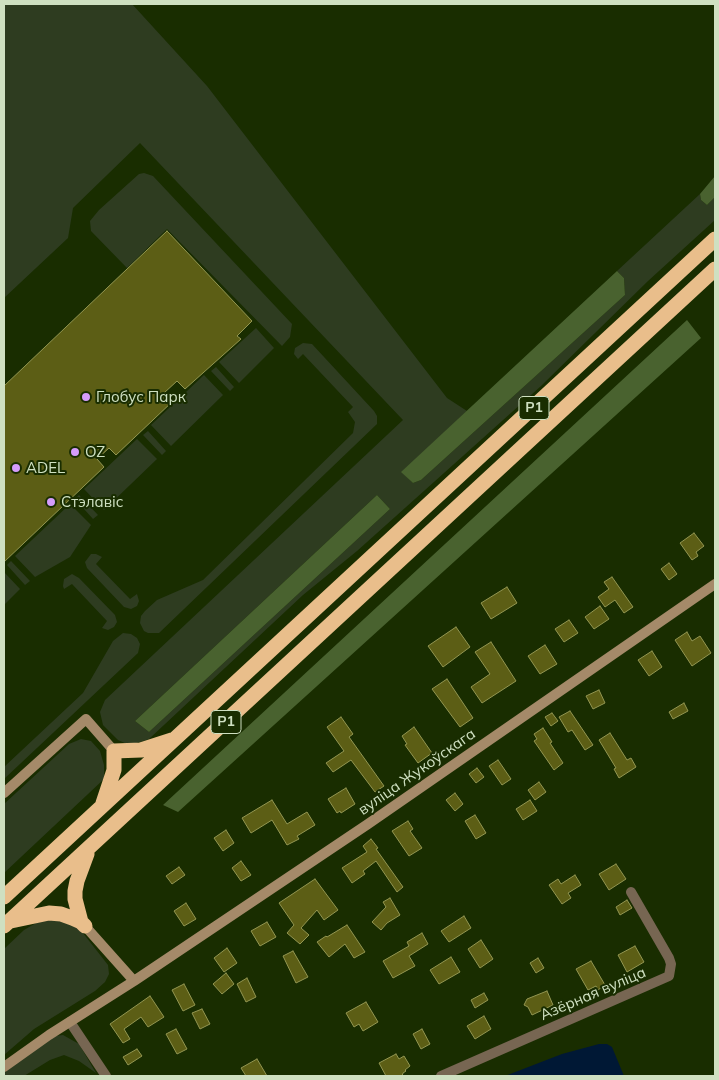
<!DOCTYPE html>
<meta charset="utf-8">
<style>
body{margin:0}
#map{position:relative;width:719px;height:1080px;overflow:hidden;background:#192d00;font-family:Mulish,sans-serif}
canvas{display:block}
.frame{position:absolute;inset:0;border:5px solid #cfe0c1;pointer-events:none}
</style>
<div id="map">
<canvas width="719" height="1080"></canvas>
<div class="frame"></div>
</div>
<script>
const context = document.querySelector('canvas').getContext('2d');
context.lineJoin = 'round';
function fillPath(path, color) {
  context.fillStyle = color;
  context.fill(path, 'evenodd');
}
function poly(rows) {
  const path = new Path2D();
  for (const r of rows) {
    path.moveTo(r[0], r[1]);
    for (let i = 2; i < r.length; i += 2) path.lineTo(r[i], r[i + 1]);
  }
  return path;
}
function stroke(path, color, width, dash) {
  context.strokeStyle = color;
  context.lineWidth = width;
  context.lineCap = dash ? 'butt' : 'round';
  context.setLineDash(dash || []);
  context.stroke(path);
}
function label(font, color, halo, rows, align = 'center') {
  context.font = font + ' Mulish,sans-serif';
  context.lineWidth = 4;
  context.setLineDash([]);
  context.textBaseline = 'middle';
  context.strokeStyle = halo;
  context.fillStyle = color;
  for (const [text, x, y, turn = 0] of rows) {
    context.save();
    context.translate(x, y);
    context.rotate((+turn || 0) * Math.PI / 180);
    context.textAlign = isNaN(turn) ? turn : align;
    if (halo) context.strokeText(text, 0, 0);
    context.fillText(text, 0, 0);
    context.restore();
  }
}
fillPath(poly([
 [4,4,132,4,207,86,447,398,467,411,402,472,413,483,421,480,625,295,624,278,617,271,700,194,701,200,707,205,715,197,715,220,648,281,541,386,357,551,303,595,149,739,137,743,127,744,118,740,103,725,100,712,105,700,403,420,140,143,73,208,68,238,4,298],
 [377,495,390,509,149,732,135,721],
 [144,173,153,176,292,324,290,337,282,346,167,229,127,268,91,231,90,221,99,210,139,174],
 [256,328,274,348,239,383,219,362],
 [303,343,312,344,374,411,377,416,377,424,159,633,148,633,144,631,140,623,141,616,145,611,157,600,203,580,353,433,355,422,348,412,353,407,303,354,298,359,294,354,295,348],
 [216,367,234,387,230,391,211,371],
 [204,375,223,395,171,446,151,425],
 [148,431,166,451,162,455,143,435],
 [137,439,157,459,104,510,84,489],
 [79,495,98,515,93,519,75,499],
 [70,504,91,525,70,557,35,577,15,556],
 [91,554,96,554,102,557,96,564,130,599,137,594,139,601,137,606,131,609,124,607,87,568,85,562],
 [11,561,30,581,25,585,7,565],
 [4,572,20,589,4,605],
 [72,574,79,578,115,615,117,622,114,627,108,630,102,628,107,621,72,584,64,589,63,586,64,579],
 [123,633,131,634,137,638,140,644,138,653,4,779,4,767,83,693,113,641],
 [81,739,91,741,100,751,104,765,104,779,4,873,4,804,69,744],
 [57,919,79,928,108,965,109,974,105,982,95,991,34,1029,4,1055,4,949,24,930,36,923,48,920],
 [63,1035,79,1044,96,1073,79,1061,64,1055,50,1060,24,1076,4,1076,4,1073,41,1044,55,1036]
]), '#2e3c20');
fillPath(poly([
 [715,176,715,197,707,205,701,200,700,194],
 [617,271,624,278,625,295,421,480,413,483,401,472],
 [687,320,701,338,178,812,163,805],
 [377,495,390,509,149,732,135,721]
]), '#49622f');
fillPath(poly([
 [599,1044,607,1044,612,1047,624,1076,505,1076,562,1054]
]), '#001835');
const building = poly([
 [167,231,252,321,237,336,241,339,185,389,177,381,164,393,173,401,116,455,109,448,97,459,104,467,4,562,4,386,167,231],
 [694,533,704,546,696,552,698,556,692,560,680,543,694,533],
 [669,563,677,574,669,580,661,569,669,563],
 [612,577,633,607,624,613,615,600,605,607,598,597,609,589,604,582,612,577],
 [507,587,517,603,491,619,481,603,507,587],
 [600,606,609,619,594,629,585,617,600,606],
 [569,620,578,633,564,642,555,629,569,620],
 [456,627,470,647,443,667,428,646,456,627],
 [687,632,692,641,700,636,711,653,692,666,675,640,687,632],
 [491,642,516,681,482,703,471,687,490,674,475,652,491,642],
 [545,645,557,664,540,674,528,656,545,645],
 [652,651,662,667,649,676,638,660,652,651],
 [447,679,473,718,460,727,432,689,447,679],
 [599,690,605,703,593,709,586,696,599,690],
 [684,703,688,711,673,719,669,712,684,703],
 [570,711,593,745,585,750,572,730,568,732,559,717,570,711],
 [552,713,558,721,551,726,545,717,552,713],
 [341,717,353,734,349,737,384,786,375,792,351,760,333,772,326,763,344,751,327,727,341,717],
 [414,727,432,753,418,763,405,745,407,744,402,736,414,727],
 [543,728,552,742,550,743,563,763,554,770,534,741,537,739,534,734,543,728],
 [610,733,627,760,631,758,636,767,619,778,614,769,616,768,599,740,610,733],
 [498,760,511,779,502,785,489,766,498,760],
 [477,768,484,777,476,783,469,774,477,768],
 [539,782,546,792,535,800,528,790,539,782],
 [346,788,355,804,341,813,340,811,337,813,328,799,346,788],
 [455,793,463,804,455,811,446,800,455,793],
 [272,800,287,824,307,812,315,825,297,836,299,839,287,845,272,820,251,833,242,818,272,800],
 [530,800,537,811,523,820,516,809,530,800],
 [475,815,486,833,476,839,465,821,475,815],
 [408,821,413,829,410,831,422,848,409,856,392,831,408,821],
 [226,830,234,843,223,851,214,838,226,830],
 [371,839,378,848,376,849,403,887,397,892,376,861,363,871,365,874,352,883,342,868,367,852,363,846,371,839],
 [241,861,251,875,241,881,232,868,241,861],
 [616,864,626,879,609,890,599,874,616,864],
 [179,867,185,875,172,884,166,876,179,867],
 [575,875,581,885,568,893,571,898,562,904,549,885,558,879,561,884,575,875],
 [315,879,338,910,324,920,317,910,301,928,309,935,300,944,287,933,294,925,279,903,315,879],
 [390,898,400,915,387,923,381,930,372,922,386,907,383,902,390,898],
 [627,900,632,908,620,915,616,907,627,900],
 [186,903,196,919,184,926,174,911,186,903],
 [464,916,471,928,449,942,441,931,464,916],
 [267,922,276,937,260,946,251,931,267,922],
 [347,925,365,952,354,958,345,944,329,957,317,942,326,936,327,937,347,925],
 [422,933,428,944,409,956,415,966,393,978,383,961,409,946,407,942,422,933],
 [481,940,493,959,480,968,468,949,481,940],
 [635,946,644,962,627,972,618,955,635,946],
 [227,948,237,963,224,972,214,958,227,948],
 [293,951,308,977,296,983,283,956,293,951],
 [451,957,460,972,439,984,430,970,451,957],
 [538,958,544,968,536,973,530,963,538,958],
 [591,961,605,985,598,990,596,986,588,990,576,969,591,961],
 [226,973,234,984,222,994,213,984,226,973],
 [247,978,256,997,246,1002,237,984,247,978],
 [184,984,195,1005,183,1011,172,990,184,984],
 [547,991,553,1005,532,1015,528,1007,524,1005,527,999,547,991],
 [484,993,488,1000,475,1008,471,1000,484,993],
 [150,996,164,1017,148,1027,141,1017,124,1029,130,1039,123,1043,110,1024,150,996],
 [366,1002,378,1022,363,1031,359,1024,354,1027,346,1013,366,1002],
 [202,1009,210,1024,200,1029,192,1013,202,1009],
 [484,1016,491,1029,475,1039,467,1026,484,1016],
 [176,1029,187,1049,177,1054,166,1034,176,1029],
 [422,1029,430,1044,421,1049,413,1034,422,1029],
 [137,1049,142,1056,128,1065,123,1057,137,1049],
 [396,1054,399,1059,404,1056,410,1066,405,1070,406,1071,403,1073,402,1076,386,1076,379,1063,396,1054],
 [257,1059,267,1076,246,1076,241,1068,257,1059]
]);
fillPath(building, '#5c5e15');
stroke(building, '#939651', 1);
stroke(poly([
 [70,1022,106,1076],
 [441,1076,669,976,671,964,669,958,631,892]
]), '#776652', 10);
stroke(poly([
 [4,793,86,719,114,751],
 [85,926,134,981],
 [4,1067,49,1035,134,981,368,824,715,584]
]), '#a58a69', 10);
stroke(poly([
 [103,803,114,770,114,751,141,750,172,740],
 [4,897,715,239],
 [11,921,49,913,61,914,72,918,81,922,85,926],
 [81,922,75,899,75,891,77,881,87,854],
 [4,926,715,269]
]), '#e9be8b', 15);
for (const [x, y, r, color] of [
 [86,397,5,"#d59cfb"],
 [75,452,5,"#d59cfb"],
 [16,468,5,"#d59cfb"],
 [51,502,5,"#d59cfb"]
]) {
  const dot = new Path2D();
  dot.arc(x, y, r, 0, 2 * Math.PI);
  context.fillStyle = color;
  context.fill(dot);
  stroke(dot, '#192d00', 2);
}
for (const [x, y, w] of [
 [534,408,30],
 [226,722,30]
]) {
  const box = new Path2D();
  box.roundRect(x - w / 2, y - 11.5, w, 23, 4);
  context.fillStyle = '#192d00';
  context.fill(box);
  stroke(box, '#cfe0c1', 1);
}
label('bold 14px', '#cfe0c1', null, [
 ["Р1",534,408],
 ["Р1",226,722]
]);
label('15px', '#cfe0c1', '#192d00', [
 ["Глобус Парк",96,397],
 ["OZ",85,452],
 ["ADEL",26,468],
 ["Стэлавіс",61,502]
], 'left');
label('15px', '#cfe0c1', '#192d00', [
 ["вуліца Жукоўскага",417,772,-35],
 ["Азёрная вуліца",593,994,-23]
]);
</script>
